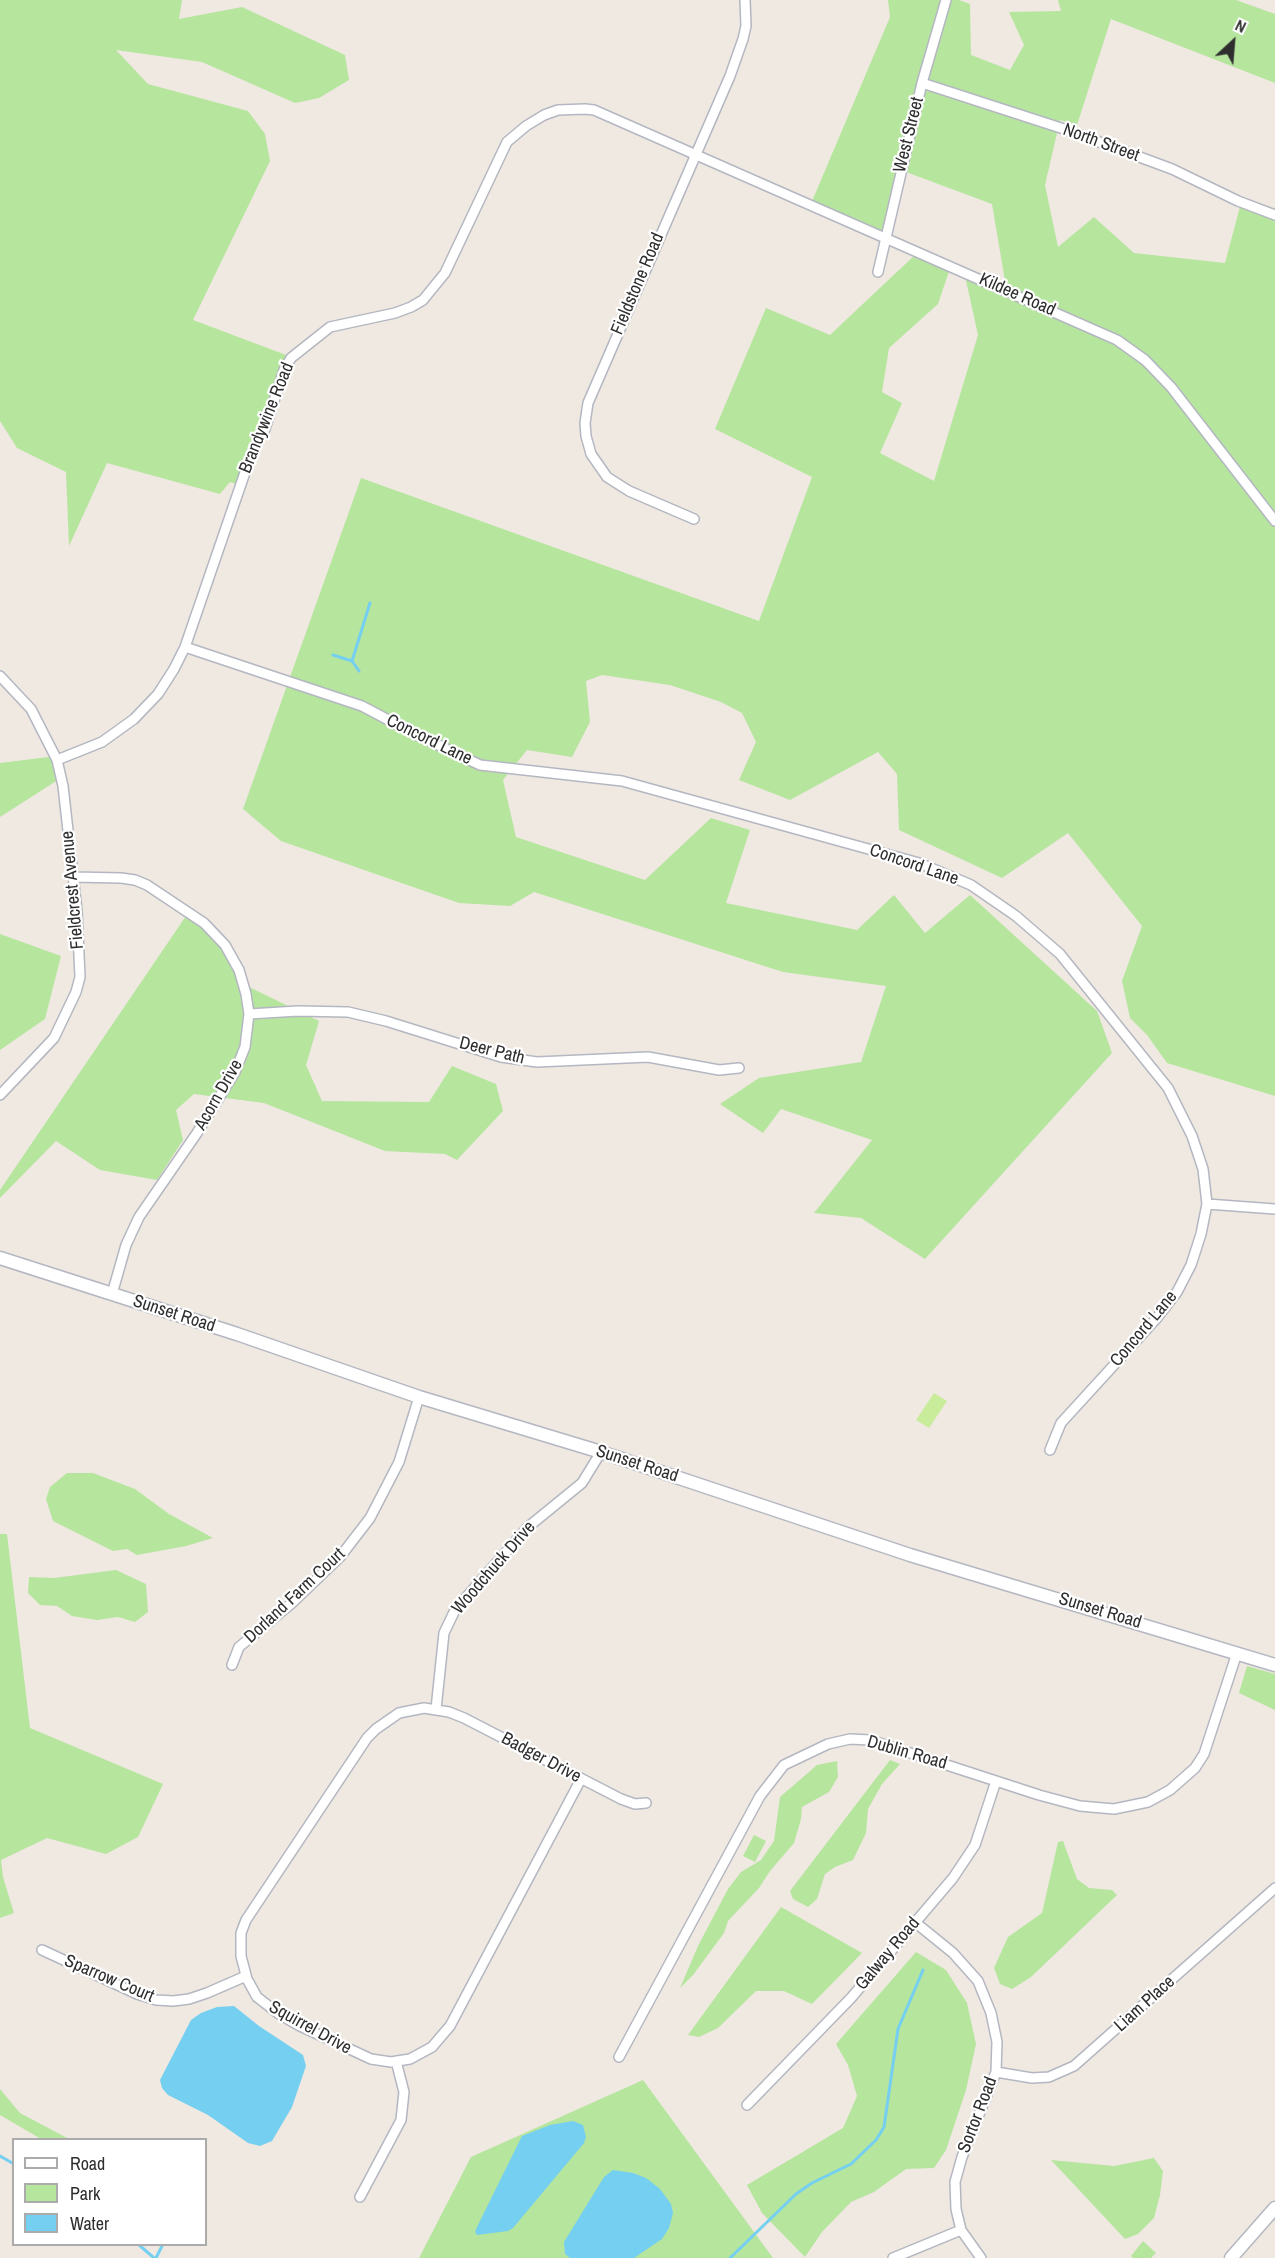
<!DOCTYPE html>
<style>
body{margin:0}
#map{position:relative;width:1275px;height:2258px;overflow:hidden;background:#efe9e1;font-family:"Archivo Narrow",sans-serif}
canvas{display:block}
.legend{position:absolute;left:12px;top:2138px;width:195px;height:108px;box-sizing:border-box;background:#fff;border:2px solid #ababab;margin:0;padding:8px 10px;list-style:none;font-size:18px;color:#2e2e2e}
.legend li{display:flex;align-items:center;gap:12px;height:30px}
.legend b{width:30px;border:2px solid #ababab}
.north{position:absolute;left:1203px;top:12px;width:60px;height:60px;-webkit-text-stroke:4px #fff;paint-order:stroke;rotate:26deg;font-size:16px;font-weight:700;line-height:24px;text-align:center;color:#2e2e2e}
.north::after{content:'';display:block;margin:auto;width:21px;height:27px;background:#2e2e2e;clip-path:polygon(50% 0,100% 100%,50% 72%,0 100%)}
</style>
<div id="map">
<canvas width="1275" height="2258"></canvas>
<ul class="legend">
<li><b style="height:8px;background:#fff"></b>Road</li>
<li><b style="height:16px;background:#b6e59e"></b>Park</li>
<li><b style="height:16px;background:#75cff0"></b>Water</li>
</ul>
<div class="north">N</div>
</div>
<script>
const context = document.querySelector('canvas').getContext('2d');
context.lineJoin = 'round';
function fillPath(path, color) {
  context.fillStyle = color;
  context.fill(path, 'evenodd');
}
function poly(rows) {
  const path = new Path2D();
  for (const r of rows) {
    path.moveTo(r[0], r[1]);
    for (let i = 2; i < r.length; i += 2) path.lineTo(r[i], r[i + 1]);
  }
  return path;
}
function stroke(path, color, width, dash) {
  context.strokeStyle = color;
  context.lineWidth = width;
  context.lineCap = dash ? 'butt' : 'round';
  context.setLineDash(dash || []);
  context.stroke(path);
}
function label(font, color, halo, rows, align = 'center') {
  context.font = font + ' "Archivo Narrow",sans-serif';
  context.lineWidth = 4.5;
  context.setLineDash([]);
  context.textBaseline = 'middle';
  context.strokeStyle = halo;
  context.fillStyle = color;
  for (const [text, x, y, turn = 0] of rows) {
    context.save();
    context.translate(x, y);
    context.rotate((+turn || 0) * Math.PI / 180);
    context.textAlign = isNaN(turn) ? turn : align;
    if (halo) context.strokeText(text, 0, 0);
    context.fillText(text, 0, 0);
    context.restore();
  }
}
fillPath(poly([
 [0,0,182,0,179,19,242,7,345,55,349,80,319,98,295,103,202,62,116,50,148,84,248,111,265,134,270,161,193,320,294,358,241,486,230,482,220,494,107,463,69,546,66,472,17,448,0,421],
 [888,0,959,0,970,4,971,55,1010,70,1024,45,1009,12,1061,11,1058,0,1236,0,1275,14,1275,83,1111,19,1077,125,1060,120,1045,185,1058,247,1094,217,1134,253,1225,263,1241,203,1275,215,1275,1096,1167,1063,1147,1035,1130,1018,1122,981,1142,926,1068,833,1002,878,899,830,897,774,878,752,790,800,739,780,756,742,742,713,721,702,670,685,602,675,586,681,590,722,572,757,527,750,503,780,516,837,645,880,711,818,750,830,726,903,857,930,894,895,925,933,970,895,1097,1011,1112,1053,925,1259,861,1218,814,1213,872,1140,781,1109,763,1133,720,1104,759,1078,861,1062,886,986,783,972,534,892,510,906,459,903,281,841,243,809,361,478,759,621,812,477,715,429,766,308,830,335,916,254,950,268,938,304,889,348,882,392,902,403,880,453,934,481,978,335,965,276,1001,292,1005,281,992,204,906,172,889,242,810,206,890,17],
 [57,756,61,778,0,817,0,763],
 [188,913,234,954,245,985,319,1021,306,1065,322,1101,429,1102,452,1066,496,1084,503,1111,457,1160,445,1154,385,1151,264,1103,194,1094,176,1110,183,1140,157,1180,100,1170,56,1141,0,1198,0,1190],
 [0,934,61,956,45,1019,0,1050],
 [67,1473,93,1473,135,1489,169,1514,213,1538,186,1546,137,1555,127,1549,113,1551,53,1521,46,1499,50,1487],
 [0,1534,7,1534,30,1728,163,1784,138,1837,106,1854,47,1838,1,1860,3,1877,14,1913,0,1918],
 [116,1570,146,1584,148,1612,135,1622,118,1617,97,1620,72,1616,57,1606,40,1605,28,1593,29,1577,54,1578],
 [1247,1666,1275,1674,1275,1710,1239,1693],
 [890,1760,900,1764,882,1784,868,1809,866,1833,853,1860,835,1867,825,1874,817,1899,808,1907,793,1899,790,1891],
 [837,1761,838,1777,829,1792,802,1807,801,1819,794,1843,770,1871,759,1888,728,1921,724,1933,693,1975,680,1988,698,1946,728,1889,741,1872,761,1860,774,1841,780,1797,817,1765],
 [754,1835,766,1841,755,1862,743,1856],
 [1063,1841,1077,1879,1089,1888,1112,1890,1117,1895,1031,1977,1012,1989,1000,1984,994,1968,1008,1937,1042,1913,1058,1842],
 [781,1907,862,1953,812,2004,784,1991,756,1991,718,2028,699,2037,688,2035],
 [916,1952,946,1970,967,2003,976,2044,966,2090,946,2150,934,2168,906,2169,874,2192,851,2202,822,2232,805,2257,762,2213,747,2185,843,2128,857,2096,848,2065,836,2044],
 [643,2080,773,2258,419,2258,471,2157],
 [0,2089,20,2113,69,2139,41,2139,0,2115],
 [1154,2158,1163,2171,1160,2195,1154,2218,1138,2234,1125,2239,1051,2160,1114,2166],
 [1143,2241,1156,2253,1151,2258,1133,2258,1131,2256]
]), '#b6e59e');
fillPath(poly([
 [934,1393,947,1401,929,1428,916,1420]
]), '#c9ec9a');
fillPath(poly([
 [234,2006,259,2026,303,2055,306,2066,292,2107,272,2141,260,2146,248,2143,208,2115,168,2095,162,2088,160,2080,191,2020,201,2013,217,2007],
 [573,2121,583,2125,586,2137,584,2143,513,2228,508,2231,477,2235,475,2232,477,2227,522,2136,550,2125],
 [613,2170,633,2173,646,2178,660,2189,671,2204,673,2213,669,2228,662,2239,634,2258,570,2258,565,2254,564,2242,604,2177]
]), '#75cff0');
stroke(poly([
 [333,655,352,661,359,671],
 [352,661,370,603],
 [0,2156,14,2164],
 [138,2244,154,2258],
 [156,2258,163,2244],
 [730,2258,796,2194,812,2183,851,2164,876,2140,884,2127,898,2029,923,1970]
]), '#75cff0', 3);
const street = poly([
 [922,83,1064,129,1172,169,1238,201,1275,215],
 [878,272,922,83,946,0],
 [694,519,629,491,607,477,591,454,586,436,585,423,588,403,730,76,743,39,746,26,745,0],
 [185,647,362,706,413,733,480,765,622,781,919,863,971,885,1016,916,1060,954,1168,1088,1192,1136,1203,1169,1207,1204,1201,1234,1191,1265,1177,1292,1156,1319,1061,1423,1050,1450],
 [0,676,31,709,57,760,63,786,77,911,80,977,76,992,54,1038,0,1095],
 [57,760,102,742,134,719,158,694,174,669,185,647,251,455,265,429,284,370,291,358,330,327,395,313,411,307,423,300,445,273,507,142,526,126,544,115,558,110,585,109,594,110,1117,340,1145,360,1171,387,1275,521],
 [73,877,121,878,135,880,147,885,204,923,225,945,239,970,246,994,249,1014,245,1047,235,1072,197,1133,139,1217,126,1245,112,1294],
 [249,1014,298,1011,348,1012,386,1021,501,1057,537,1062,648,1057,719,1070,739,1068],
 [1207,1204,1275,1209],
 [232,1665,239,1647,292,1603,340,1557,370,1518,399,1462,419,1397],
 [436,1709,444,1633,455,1610,528,1527,582,1483,601,1452],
 [581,1779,450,2026,432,2047,410,2059,391,2062,371,2059,300,2026,279,2014,257,1997,247,1979,241,1956,241,1933,246,1920,367,1738,376,1729,399,1713,424,1708,449,1712,464,1718,621,1799,635,1804,646,1803],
 [916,1923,953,1953,978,1981,991,2013,997,2042,996,2072,962,2157,955,2182,956,2209,961,2230,981,2258],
 [42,1950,137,1994,156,2000,173,2001,189,1999,207,1993,246,1976],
 [619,2057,760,1796,784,1765,828,1744,850,1739,870,1740,1039,1795,1080,1806,1114,1809,1148,1802,1170,1790,1195,1768,1204,1754,1237,1653],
 [996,2072,1032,2078,1049,2077,1074,2066,1275,1888],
 [747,2105,851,1998,953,1878,975,1845,996,1781],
 [360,2197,401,2120,404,2092,396,2061],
 [893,2258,961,2230]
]);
const secondary = poly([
 [0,1258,237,1334,419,1397,601,1452,910,1555,1275,1665],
 [1231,2258,1275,2208]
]);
stroke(street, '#b4b7c1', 12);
stroke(secondary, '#b4b7c1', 15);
stroke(street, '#fff', 9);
stroke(secondary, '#fff', 12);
label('18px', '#2e2e2e', '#fff', [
 ["West Street",909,135,-76],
 ["North Street",1101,143,20],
 ["Fieldstone Road",638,284,-67],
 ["Kildee Road",1017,295,24],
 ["Brandywine Road",267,418,-68],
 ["Concord Lane",429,740,26],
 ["Concord Lane",914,865,19],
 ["Fieldcrest Avenue",73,890,-95],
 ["Deer Path",492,1051,14],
 ["Acorn Drive",219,1095,-60],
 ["Sunset Road",174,1314,18],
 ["Concord Lane",1144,1329,-50],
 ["Sunset Road",637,1464,18],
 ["Woodchuck Drive",494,1568,-49],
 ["Dorland Farm Court",295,1596,-43],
 ["Sunset Road",1100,1611,17],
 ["Dublin Road",907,1753,16],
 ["Badger Drive",541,1758,28],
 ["Galway Road",888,1954,-50],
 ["Sparrow Court",109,1979,23],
 ["Liam Place",1145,2004,-42],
 ["Squirrel Drive",310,2028,29],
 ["Sortor Road",978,2115,-69]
]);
</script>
